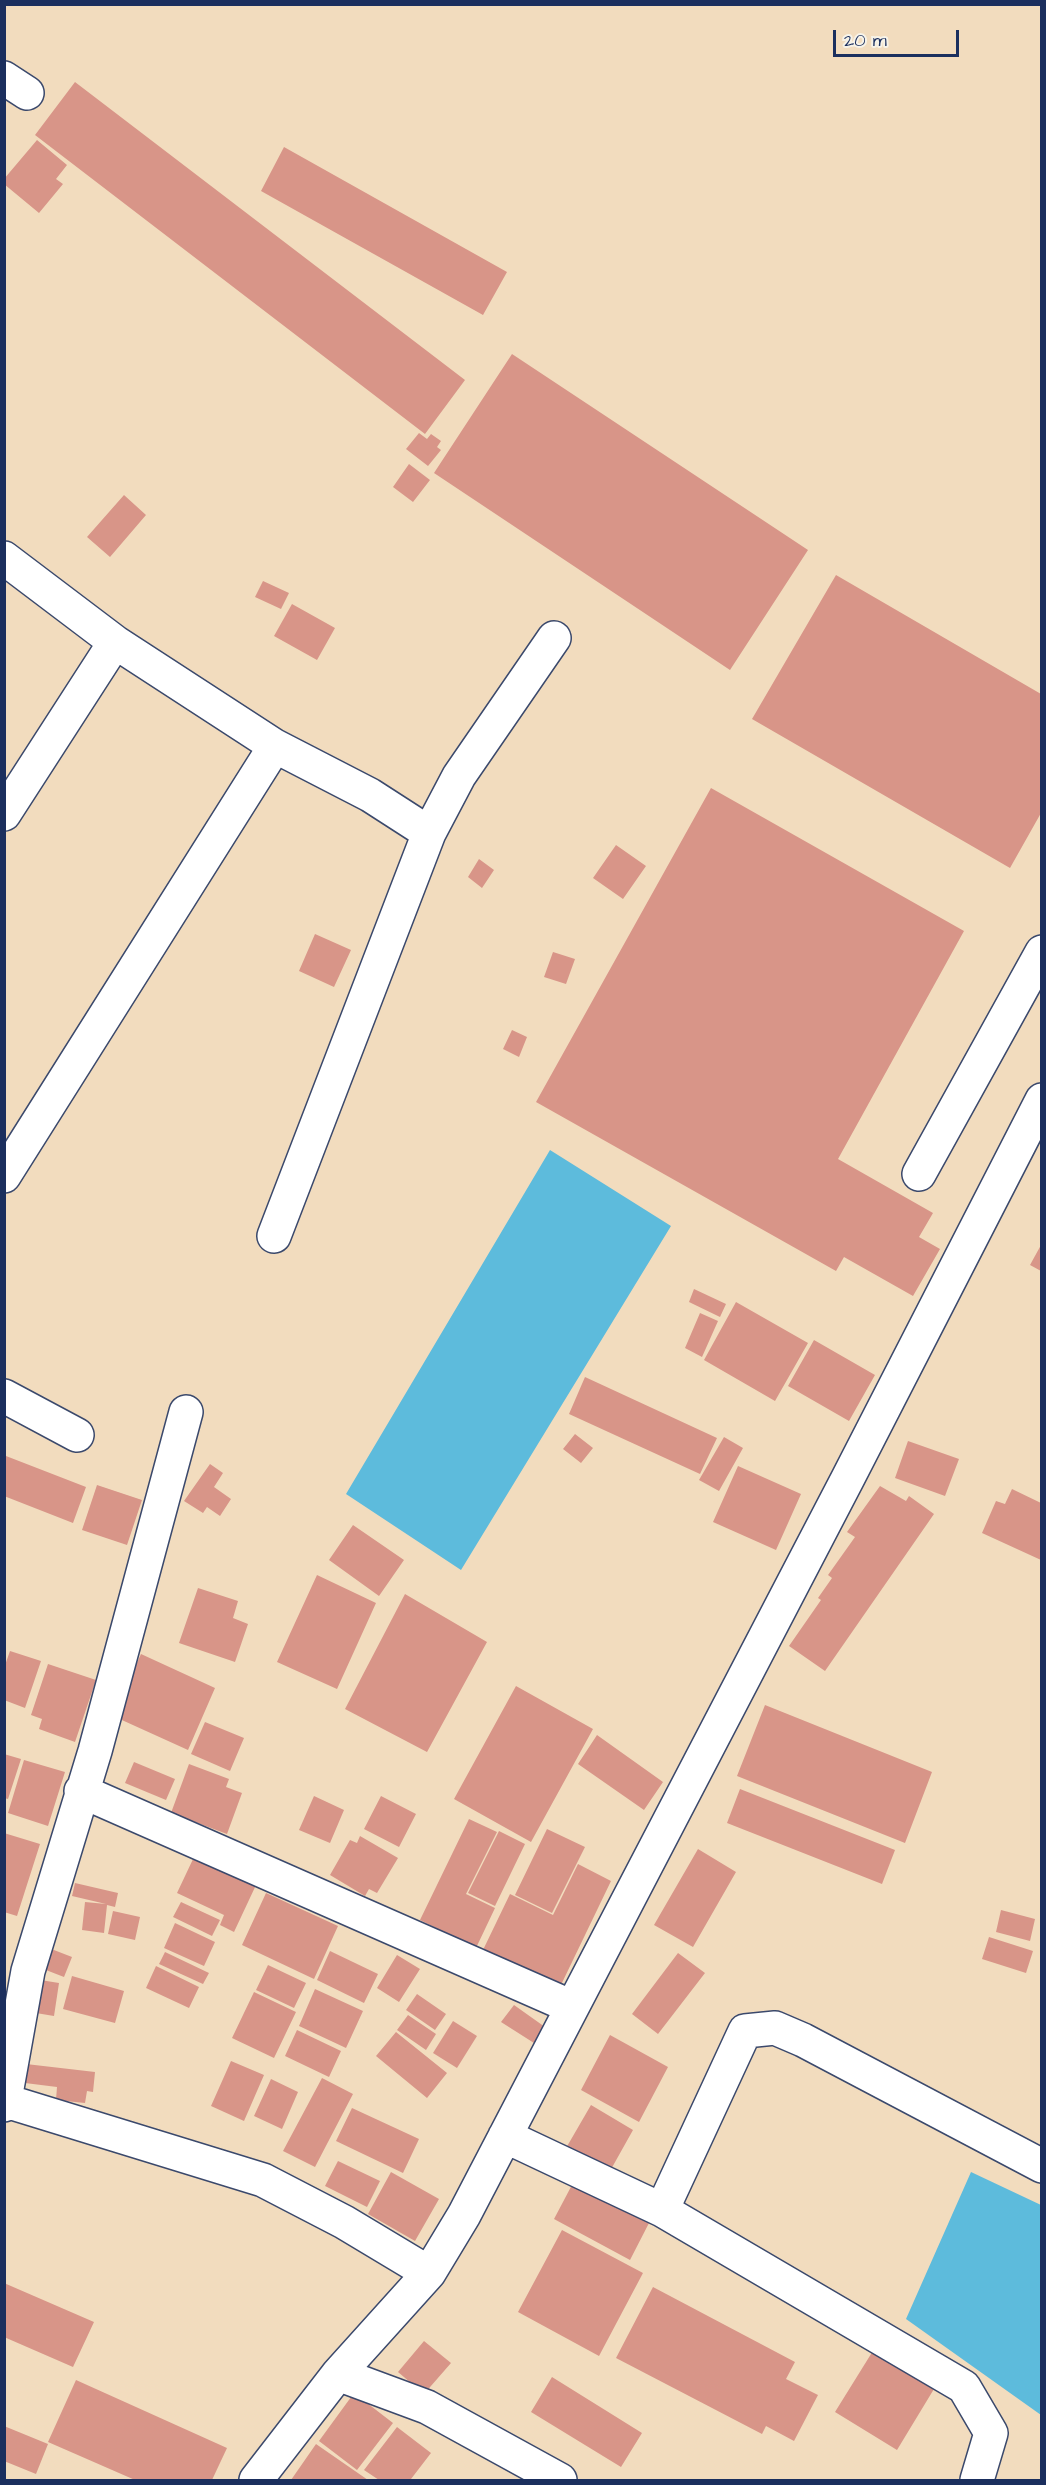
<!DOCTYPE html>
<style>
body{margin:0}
#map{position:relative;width:1046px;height:2485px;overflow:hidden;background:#f2dcbe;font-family:"Architects Daughter",sans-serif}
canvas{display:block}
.frame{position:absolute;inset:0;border:6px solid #1b2f5e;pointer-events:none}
.scale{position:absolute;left:833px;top:30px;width:126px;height:27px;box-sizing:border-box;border:3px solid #1b2f5e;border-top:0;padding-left:8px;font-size:18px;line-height:21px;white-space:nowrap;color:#1b2f5e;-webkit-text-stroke:4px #f7f3e8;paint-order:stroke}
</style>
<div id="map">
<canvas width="1046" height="2485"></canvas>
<div class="frame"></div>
<div class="scale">20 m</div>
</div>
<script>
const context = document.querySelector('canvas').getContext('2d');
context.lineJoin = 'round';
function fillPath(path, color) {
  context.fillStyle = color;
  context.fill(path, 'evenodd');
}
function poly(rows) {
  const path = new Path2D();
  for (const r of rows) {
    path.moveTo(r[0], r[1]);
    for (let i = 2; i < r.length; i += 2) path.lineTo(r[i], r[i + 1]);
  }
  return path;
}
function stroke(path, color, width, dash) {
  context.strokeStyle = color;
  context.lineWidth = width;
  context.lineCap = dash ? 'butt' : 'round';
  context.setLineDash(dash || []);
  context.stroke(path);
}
fillPath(poly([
 [550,1150,671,1226,461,1570,346,1494],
 [971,2172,1041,2205,1041,2415,906,2319]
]), '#5dbbdc');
fillPath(poly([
 [75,82,465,380,425,434,35,135],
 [37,140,67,165,56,179,63,184,39,213,4,184,4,179],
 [284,147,507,272,483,315,261,191],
 [512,354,808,550,730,670,434,473],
 [419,433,427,439,431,434,441,441,437,447,441,450,428,466,406,449],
 [409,464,430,480,413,502,393,487],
 [124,495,146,515,110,557,87,537],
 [836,575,1041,694,1041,813,1010,868,752,719],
 [263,581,289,593,281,609,255,597],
 [292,604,335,628,317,660,274,636],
 [711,788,964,931,838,1159,933,1213,919,1237,940,1249,913,1296,844,1257,836,1271,536,1102],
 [616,845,646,866,623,899,593,878],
 [479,859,494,870,482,888,468,877],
 [315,934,351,950,334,987,299,971],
 [553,952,575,959,566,984,544,977],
 [512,1030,527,1037,519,1057,503,1049],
 [1041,1245,1041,1271,1030,1265],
 [694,1289,726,1304,720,1317,689,1302],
 [736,1302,808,1343,775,1401,704,1360],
 [700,1313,718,1321,702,1357,685,1348],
 [814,1340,875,1375,849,1421,788,1386],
 [585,1377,717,1438,700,1474,569,1414],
 [575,1434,593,1448,581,1463,563,1449],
 [724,1437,743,1448,719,1491,699,1480],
 [908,1441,959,1459,945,1496,895,1478],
 [6,1456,86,1487,73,1523,4,1496],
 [210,1464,223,1473,214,1487,231,1499,220,1516,207,1507,203,1513,184,1501],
 [738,1466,801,1494,776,1550,713,1522],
 [97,1485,142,1500,127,1545,82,1530],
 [880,1486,906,1501,909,1496,934,1514,825,1671,789,1646,821,1600,818,1598,832,1578,828,1575,855,1537,847,1532],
 [1012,1489,1041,1503,1041,1560,982,1533,996,1501,1005,1504],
 [353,1525,404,1560,379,1596,329,1560],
 [317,1575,376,1603,337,1689,277,1662],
 [198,1588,238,1601,233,1618,248,1624,235,1662,179,1643],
 [405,1594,487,1642,427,1752,345,1709],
 [10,1651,41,1661,25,1708,4,1700,4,1668],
 [141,1654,215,1688,188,1750,113,1716],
 [48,1664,96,1680,75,1742,39,1729,42,1719,31,1715],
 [516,1686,593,1729,531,1842,454,1799],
 [765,1705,932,1772,905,1843,737,1776],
 [205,1722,244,1738,230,1771,191,1754],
 [597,1735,663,1782,644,1810,578,1764],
 [4,1754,21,1759,8,1799,4,1798],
 [24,1760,65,1772,48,1826,8,1813],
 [134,1762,175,1779,166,1800,125,1783],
 [189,1764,229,1779,226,1787,242,1793,227,1834,171,1813],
 [740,1789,895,1850,882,1884,727,1823],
 [314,1796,344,1810,330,1843,299,1830],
 [381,1796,416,1814,399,1847,364,1829],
 [469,1819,497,1832,466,1894,495,1908,476,1948,420,1920],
 [547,1829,585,1847,552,1913,515,1895],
 [499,1831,525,1844,495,1906,468,1893],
 [4,1833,40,1844,17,1916,4,1912],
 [360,1836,398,1858,377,1893,369,1889,365,1896,330,1875,350,1840,357,1843],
 [698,1849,736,1872,693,1947,654,1925],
 [194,1857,256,1885,234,1932,220,1925,224,1915,177,1893],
 [578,1864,611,1881,560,1987,483,1950,510,1894,553,1915],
 [75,1883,118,1893,115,1907,107,1905,104,1933,82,1930,85,1902,106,1904,72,1896],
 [266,1893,338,1926,314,1979,242,1945],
 [181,1902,220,1920,212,1936,173,1917],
 [1001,1910,1035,1919,1030,1941,996,1932],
 [113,1911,140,1917,135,1940,108,1934],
 [175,1923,215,1942,204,1966,164,1948],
 [989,1937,1033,1951,1026,1973,982,1959],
 [41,1945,72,1957,64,1977,33,1965],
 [330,1951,378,1974,364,2003,317,1980],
 [165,1952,209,1973,203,1984,159,1964],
 [678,1953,705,1973,658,2034,632,2014],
 [397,1955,420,1969,399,2002,377,1988],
 [268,1965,306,1983,294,2008,256,1990],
 [156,1966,199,1987,189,2008,146,1988],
 [72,1976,124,1991,115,2023,63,2009],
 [28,1978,59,1983,54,2016,24,2011],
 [315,1989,363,2011,346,2048,299,2026],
 [254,1992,296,2012,274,2058,232,2038],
 [417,1994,446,2014,435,2030,406,2010],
 [514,2005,545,2027,534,2043,501,2022],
 [408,2015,436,2034,426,2050,397,2030],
 [453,2021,477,2036,457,2068,433,2053],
 [297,2030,341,2051,329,2077,285,2056],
 [396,2032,447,2073,427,2098,376,2056],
 [610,2035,668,2067,639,2122,581,2090],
 [231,2061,264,2075,244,2121,211,2106],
 [26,2064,95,2072,93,2092,87,2091,85,2103,56,2100,57,2087,25,2083],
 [322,2078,353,2094,315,2167,283,2151],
 [271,2079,298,2092,282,2129,254,2116],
 [591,2105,633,2130,605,2180,562,2155],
 [352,2108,419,2139,403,2173,336,2141],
 [338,2161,380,2181,367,2207,325,2186],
 [391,2172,439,2199,415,2241,368,2214],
 [573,2183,649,2223,630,2260,554,2219],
 [562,2230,643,2273,599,2356,518,2312],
 [4,2283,94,2322,73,2367,4,2337],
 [653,2287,795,2362,786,2379,818,2395,794,2441,766,2426,762,2434,616,2358],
 [424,2341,451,2363,424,2394,398,2372],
 [876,2346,937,2384,897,2450,835,2412],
 [552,2377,642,2433,621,2467,531,2412],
 [76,2380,227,2448,212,2480,135,2480,48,2442],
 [354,2393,393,2423,357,2470,319,2441],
 [4,2426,48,2444,36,2474,4,2461],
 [397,2427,431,2453,411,2479,413,2480,379,2480,364,2470],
 [316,2444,368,2480,291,2480]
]), '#d89588');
const minor = poly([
 [4,78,27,93],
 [4,558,115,642,275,746,370,795,429,833,459,776,554,638],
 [4,814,115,642],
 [919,1174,1042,952],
 [4,1176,275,746],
 [274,1236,429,833],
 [4,1396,77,1435],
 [81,1791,572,2007],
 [6,2101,263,2180,344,2222,429,2273],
 [4,2105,28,1971,95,1751,186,1412],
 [505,2136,662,2210,964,2387,991,2433,977,2480],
 [662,2210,745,2031,775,2028,803,2040,1042,2166],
 [338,2374,427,2407,560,2480],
 [256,2480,338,2374,429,2273,464,2215,848,1478,1042,1100]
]);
stroke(minor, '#3b496c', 36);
stroke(minor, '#fff', 33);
</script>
